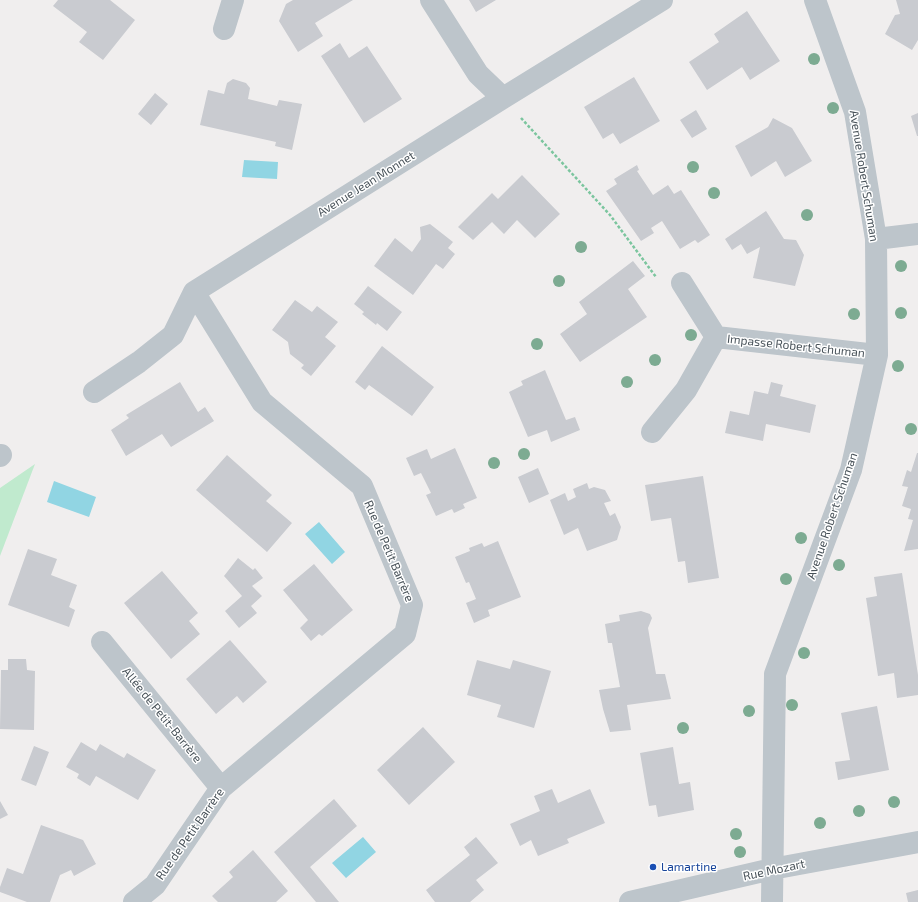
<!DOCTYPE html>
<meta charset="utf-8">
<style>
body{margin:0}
canvas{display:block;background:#f0eeee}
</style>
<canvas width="918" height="902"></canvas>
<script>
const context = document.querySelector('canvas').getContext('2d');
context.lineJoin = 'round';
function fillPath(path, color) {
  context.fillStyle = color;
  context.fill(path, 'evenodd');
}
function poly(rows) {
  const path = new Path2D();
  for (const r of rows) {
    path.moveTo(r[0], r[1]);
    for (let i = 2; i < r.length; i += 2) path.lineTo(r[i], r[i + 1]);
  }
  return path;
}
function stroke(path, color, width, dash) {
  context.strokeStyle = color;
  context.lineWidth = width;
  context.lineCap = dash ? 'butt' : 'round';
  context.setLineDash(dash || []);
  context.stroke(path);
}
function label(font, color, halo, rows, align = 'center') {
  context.font = font + ' "Exo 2",sans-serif';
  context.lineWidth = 3;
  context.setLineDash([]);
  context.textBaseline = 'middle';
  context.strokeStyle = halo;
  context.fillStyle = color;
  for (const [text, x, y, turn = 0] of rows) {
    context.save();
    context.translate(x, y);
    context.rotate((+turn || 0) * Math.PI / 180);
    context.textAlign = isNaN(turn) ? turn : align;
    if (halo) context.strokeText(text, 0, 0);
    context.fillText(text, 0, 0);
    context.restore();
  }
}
fillPath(poly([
 [35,464,0,556,0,488]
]), '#c0eace');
fillPath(poly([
 [244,160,278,162,277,179,242,177],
 [54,481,96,497,89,517,47,502],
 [319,522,345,552,332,564,305,534],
 [363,837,376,852,346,878,332,863]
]), '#91d5e3');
fillPath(poly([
 [58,0,110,0,135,20,103,60,79,42,87,32,53,6],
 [293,0,353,0,315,23,323,36,298,52,279,21,286,4],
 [469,0,496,0,476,12],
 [896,0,918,0,918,40,912,50,885,34,895,15,900,14],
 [747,11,780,61,750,80,742,67,707,90,689,62,719,42,714,34],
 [340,43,349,58,367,46,402,99,364,123,321,56],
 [634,77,660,121,620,144,613,133,603,139,584,107],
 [233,79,246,83,250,88,248,99,277,106,279,100,302,104,292,150,275,146,276,142,200,125,208,90,224,94,227,83],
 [155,93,168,104,151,125,138,114],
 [696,110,707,129,692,138,680,120],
 [918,113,918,136,917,136,911,116],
 [773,118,792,128,812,161,785,177,776,161,751,177,735,146,768,127],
 [637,165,639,170,637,171,653,195,668,185,674,194,681,190,710,235,698,243,695,240,680,249,662,221,651,228,654,233,641,241,606,191,617,184,614,179],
 [522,175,560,214,535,238,517,220,504,234,492,222,473,240,458,227,492,193,498,199],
 [766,211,784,239,796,240,804,255,795,286,753,278,760,247,747,254,741,244,732,250,725,239],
 [430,224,453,242,448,248,455,254,443,269,436,264,413,295,374,266,395,238,412,252,421,239,420,227],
 [633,261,645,276,628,289,647,317,580,362,560,334,587,314,579,302],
 [368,286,402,312,387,331,377,323,376,325,362,314,364,312,354,304],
 [295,300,312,312,317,306,338,322,325,337,336,346,311,376,301,368,304,365,290,354,288,342,272,330],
 [382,346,434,387,412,416,369,385,365,390,355,382],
 [545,370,566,420,575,417,580,430,551,442,547,430,528,437,509,392,523,385,521,381],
 [180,382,198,412,205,407,214,421,171,447,162,434,126,456,111,430,129,418,126,415],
 [771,382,783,385,780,396,816,405,810,433,766,424,763,441,725,433,730,411,749,415,754,391,768,394],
 [455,448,477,498,463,504,465,508,454,513,452,509,436,516,426,495,431,493,421,473,414,476,406,458,427,449,431,459],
 [917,453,918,453,918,549,904,551,913,520,908,519,911,509,902,506,908,487,902,486,907,470,911,472],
 [227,455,272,495,266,501,292,523,267,552,196,490],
 [538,468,549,494,529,503,518,477],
 [703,476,719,578,688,583,685,561,678,562,671,518,651,521,645,485],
 [587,483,589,489,594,487,605,490,611,501,604,503,610,516,615,513,621,527,617,540,587,551,578,528,564,535,550,500,565,493,568,501,576,497,573,489],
 [498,541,521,597,488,610,490,616,474,623,466,603,476,599,469,582,466,583,455,557,470,551,469,548,482,543,484,547],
 [28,549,57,559,51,575,77,585,69,607,75,610,69,627,8,605],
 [238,558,253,570,255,568,263,578,252,586,262,596,251,606,257,613,239,628,225,611,242,596,224,576],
 [314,564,353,610,322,636,319,634,311,641,300,628,308,620,283,590],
 [162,571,198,613,189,621,200,634,171,659,124,603],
 [902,573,918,675,918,695,897,698,894,673,878,676,866,598,877,596,874,577],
 [641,611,650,614,652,618,648,628,656,674,665,674,671,699,627,705,631,730,610,732,603,709,599,690,620,687,612,643,608,643,605,624,620,621,619,615],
 [230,640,267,682,243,703,237,696,216,714,186,679],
 [8,659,26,659,27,670,35,671,34,730,0,729,1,670,8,670],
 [477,660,510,669,513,660,551,671,534,728,497,717,501,705,467,695],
 [877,706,889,770,838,780,835,762,850,760,841,713],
 [423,727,455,762,409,805,377,770],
 [81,742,96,751,100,744,124,758,127,753,156,770,138,800,96,776,90,786,77,778,79,774,66,767],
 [34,746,49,752,36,786,21,780],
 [673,747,679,784,690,782,694,810,658,817,656,805,649,806,640,753],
 [552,789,558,803,590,789,605,823,567,839,569,843,538,856,531,840,520,846,510,824,540,811,534,796],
 [334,799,357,826,310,867,339,902,316,902,274,852],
 [0,801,8,815,0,819],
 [41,825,83,840,96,864,74,876,71,870,60,875,50,902,27,902,0,892,0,887,7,868,23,874],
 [476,837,498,863,476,880,484,890,470,902,435,902,426,890,470,855,464,847],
 [253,850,288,891,276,902,218,902,212,896,233,877,229,872],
 [918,890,918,902,908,902,906,893]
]), '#c9cbd0');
stroke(poly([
 [521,118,610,215,656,277]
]), '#7bc59e', 2.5, [3, 2]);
stroke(poly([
 [431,0,478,74,503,98],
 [224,29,233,0],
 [876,239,918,234],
 [682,283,716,337],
 [94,392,139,362,173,335,194,292,503,98,662,0],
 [652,432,686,390,716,337,877,355],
 [0,456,1,455],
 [102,642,221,788],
 [134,902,155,885,221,788,405,634,412,605,362,486,262,402,194,292],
 [630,902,772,869,918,842],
 [772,902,775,674,851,470,877,355,876,239,855,112,815,0]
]), '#bdc5cb', 22);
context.fillStyle = '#7dab92';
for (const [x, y] of [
 [814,59],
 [833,108],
 [693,167],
 [714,193],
 [807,215],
 [581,247],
 [901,266],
 [559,281],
 [901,313],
 [854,314],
 [691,335],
 [537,344],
 [655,360],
 [898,366],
 [627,382],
 [911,429],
 [524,454],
 [494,463],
 [801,538],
 [839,565],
 [786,579],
 [804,653],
 [792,705],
 [749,711],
 [683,728],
 [894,802],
 [859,811],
 [820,823],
 [736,834],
 [740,852]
]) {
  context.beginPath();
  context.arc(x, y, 6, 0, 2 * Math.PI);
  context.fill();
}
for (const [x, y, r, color] of [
 [653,867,4,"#1a4fb4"]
]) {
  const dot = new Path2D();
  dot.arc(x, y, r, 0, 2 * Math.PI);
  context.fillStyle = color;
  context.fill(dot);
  stroke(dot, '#fff', 1.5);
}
label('12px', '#485259', '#fff', [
 ["Avenue Robert Schuman",864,176,81],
 ["Avenue Jean Monnet",366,184,-32],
 ["Impasse Robert Schuman",796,346,6],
 ["Avenue Robert Schuman",832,516,-71],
 ["Rue de Petit Barrère",389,551,67],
 ["Allée de Petit-Barrère",162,715,51],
 ["Rue de Petit Barrère",190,834,-55],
 ["Rue Mozart",774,870,-12]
]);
label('12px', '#164399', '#fff', [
 ["Lamartine",661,867]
], 'left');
</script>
